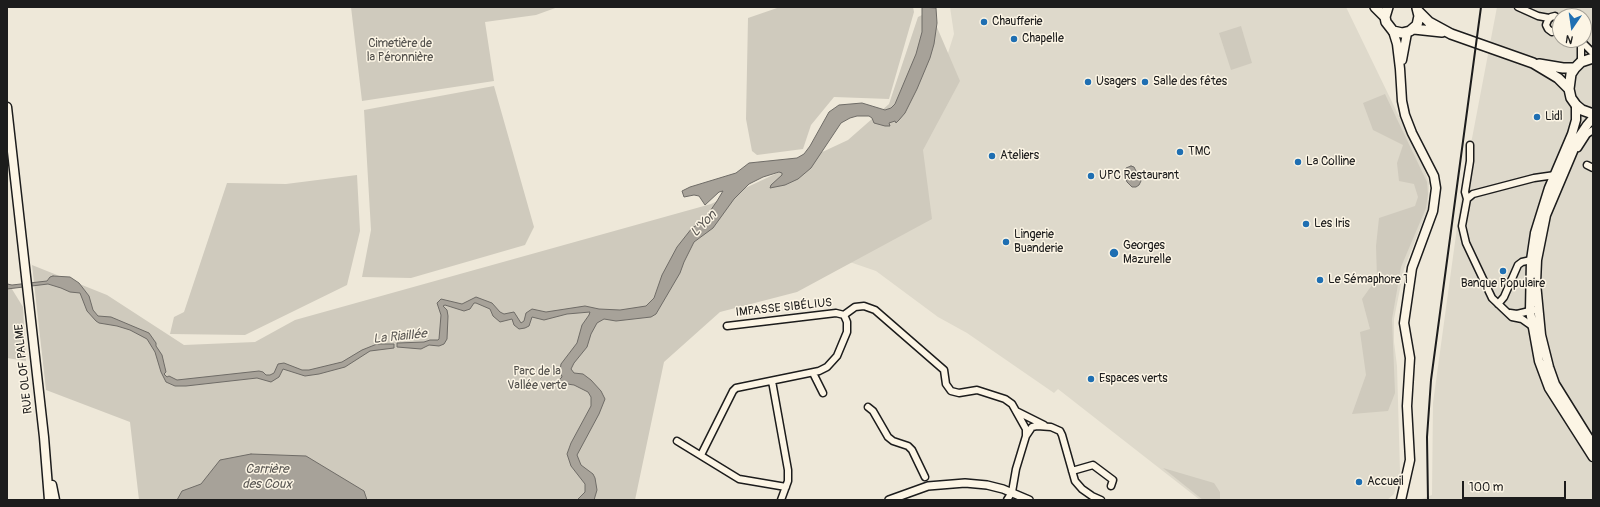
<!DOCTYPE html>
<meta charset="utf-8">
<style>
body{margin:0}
#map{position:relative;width:1600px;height:507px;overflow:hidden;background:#eee8d9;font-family:Pangolin,sans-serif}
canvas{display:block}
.frame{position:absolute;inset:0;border:8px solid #1c1c1c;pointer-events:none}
.north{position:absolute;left:1552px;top:8px;width:40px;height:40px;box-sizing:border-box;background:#fcf5e5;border:1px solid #a29e95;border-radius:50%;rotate:193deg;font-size:11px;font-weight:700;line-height:16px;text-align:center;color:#1c1c1c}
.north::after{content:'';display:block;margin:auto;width:14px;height:18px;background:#1f6fb2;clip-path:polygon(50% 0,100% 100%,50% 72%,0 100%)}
.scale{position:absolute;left:1462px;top:481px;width:104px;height:18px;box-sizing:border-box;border:2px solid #1c1c1c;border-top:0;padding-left:5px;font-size:12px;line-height:14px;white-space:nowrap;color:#1c1c1c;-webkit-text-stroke:3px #fcf5e5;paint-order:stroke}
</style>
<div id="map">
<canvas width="1600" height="507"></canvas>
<div class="frame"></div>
<div class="north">N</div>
<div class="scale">100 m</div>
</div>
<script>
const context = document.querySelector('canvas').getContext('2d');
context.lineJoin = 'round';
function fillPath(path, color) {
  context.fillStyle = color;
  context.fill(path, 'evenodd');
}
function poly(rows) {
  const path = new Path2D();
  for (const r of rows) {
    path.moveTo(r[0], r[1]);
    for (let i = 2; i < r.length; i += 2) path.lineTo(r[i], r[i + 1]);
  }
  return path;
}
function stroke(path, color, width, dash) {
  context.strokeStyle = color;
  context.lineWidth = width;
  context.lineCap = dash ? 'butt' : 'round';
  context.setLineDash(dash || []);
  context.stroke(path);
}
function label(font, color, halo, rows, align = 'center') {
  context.font = font + ' Pangolin,sans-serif';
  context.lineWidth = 3;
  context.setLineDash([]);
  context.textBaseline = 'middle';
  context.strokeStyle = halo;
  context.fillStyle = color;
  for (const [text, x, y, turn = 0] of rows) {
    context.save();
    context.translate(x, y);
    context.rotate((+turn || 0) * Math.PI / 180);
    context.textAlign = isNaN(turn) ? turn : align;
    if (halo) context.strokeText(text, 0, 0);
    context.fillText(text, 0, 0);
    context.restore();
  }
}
fillPath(poly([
 [950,7,1346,7,1424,168,1429,183,1428,208,1404,269,1394,319,1394,342,1397,366,1400,472,1394,494,1387,500,1200,500,1058,389,1054,393,967,333,938,317,876,271,841,259,937,88,954,34],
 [1497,7,1593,7,1593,500,1419,500,1432,495,1433,403,1462,191],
 [1560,16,1584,16,1584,40,1560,40]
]), '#ded9cb');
fillPath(poly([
 [351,7,558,7,536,15,485,22,494,81,362,101],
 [780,7,913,7,914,12,889,99,834,97,811,125,803,149,757,155,752,151,746,119,748,18],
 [930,11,960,81,923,150,932,219,797,292,720,312,664,362,635,500,139,500,130,422,46,390,32,265,107,295,184,345,255,342,295,320,711,204,848,140,889,104,918,17],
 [1241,26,1252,63,1231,70,1219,33],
 [494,86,534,227,525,245,411,278,362,277,371,230,364,110],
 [1385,94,1427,182,1428,194,1426,208,1401,267,1392,319,1395,393,1388,411,1352,414,1366,375,1360,332,1370,329,1362,299,1377,278,1376,246,1379,218,1415,206,1418,197,1414,184,1399,181,1397,163,1403,145,1373,130,1363,103],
 [357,175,360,231,347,285,245,335,170,334,174,317,184,312,227,183,286,184],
 [7,281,23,307,26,361,7,358],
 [1163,468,1214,483,1220,492,1220,500,1203,500]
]), '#cfcabd');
const water = poly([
 [922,7,936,8,937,23,934,44,930,58,917,89,905,113,899,120,896,123,895,121,889,123,890,126,885,126,874,123,872,118,869,116,857,116,850,118,841,123,811,168,798,179,785,185,770,188,771,185,782,175,782,173,779,172,763,177,749,184,734,199,713,228,694,242,684,262,680,273,656,314,651,317,616,321,604,319,597,323,591,334,587,347,574,363,571,369,574,373,583,374,591,380,601,391,605,399,599,414,577,455,581,465,593,474,595,478,597,490,594,500,577,500,585,492,585,484,571,466,567,454,571,443,591,406,591,397,588,392,574,385,567,384,558,386,555,384,562,377,560,370,561,364,577,343,582,325,589,315,590,312,567,314,544,320,532,317,529,326,525,328,519,329,514,325,512,319,500,322,493,316,490,309,476,303,474,303,470,309,464,311,445,305,443,306,447,310,448,316,447,339,444,344,439,346,429,345,421,349,397,347,397,343,398,343,424,342,430,340,438,340,439,339,441,315,437,303,441,299,462,304,476,297,492,303,500,312,504,314,514,312,521,323,524,321,526,313,532,309,546,312,585,306,599,309,620,310,646,306,654,298,662,275,677,247,692,228,699,224,706,217,717,201,723,191,719,192,705,205,699,196,694,195,684,197,682,191,690,187,736,173,749,163,797,158,804,154,810,146,829,112,839,105,862,103,885,110,891,108,895,104,916,54,922,32,922,7],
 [1131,166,1134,167,1141,181,1139,185,1136,187,1132,187,1127,182,1124,174,1126,168,1131,166],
 [53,276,70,277,79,283,89,296,93,310,98,316,111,317,149,333,156,343,156,346,162,355,166,372,164,374,167,377,169,376,177,380,259,371,263,372,266,375,270,375,274,373,278,364,284,363,302,370,309,370,342,362,362,350,377,344,394,344,394,348,370,351,345,367,319,374,305,376,283,369,279,377,271,382,257,378,186,386,175,386,166,382,161,372,155,352,147,339,130,330,117,326,99,323,96,321,87,311,80,293,70,292,61,288,48,284,7,289,7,284,12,285,47,281,50,277,53,276],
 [251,454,306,456,364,491,367,500,177,500,182,491,201,484,220,460,251,454]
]);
fillPath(water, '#a7a299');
stroke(water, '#6f6c67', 1);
const minor = poly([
 [1518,7,1538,16,1549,18],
 [1560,19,1555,16,1551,17,1548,20,1546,25,1548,29,1552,32,1560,30],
 [1580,40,1593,53],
 [1581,62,1581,42],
 [1470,145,1470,161,1465,192,1467,199,1462,226,1466,243,1492,298,1512,317,1522,319,1532,326],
 [1578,148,1587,134,1593,130],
 [1587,165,1593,168],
 [1467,199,1473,194,1534,178,1555,175],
 [1498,304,1504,297,1518,265,1522,262,1531,260],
 [1510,313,1517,314,1534,310],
 [844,315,855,307,864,306,875,310,944,370,946,384,951,391,959,393,977,390,1005,399,1012,404,1026,429,1026,436,1016,469,1012,492,1007,500],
 [727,326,836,313,844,315],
 [813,373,823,393],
 [772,381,788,470,788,481,781,500],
 [868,407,873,411,888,437,893,441,908,446,912,450,925,477],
 [1016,411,1044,425],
 [1026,436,1032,427,1037,426,1051,427,1060,431,1062,435,1075,481,1082,489,1092,496,1101,500],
 [677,441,739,479,786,487],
 [701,455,733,391,736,388,819,371,827,367,837,356,847,332,847,322,844,315],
 [1072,471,1093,465,1113,480,1111,486]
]);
const tertiary = poly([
 [889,500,928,486,965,483,987,485,1003,489,1029,500]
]);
const secondary = poly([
 [1393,31,1397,44,1400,69,1402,101,1405,115,1412,133,1434,176,1436,188,1433,211,1412,268,1404,323,1410,358,1407,406,1410,460,1401,500],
 [1402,60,1407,33],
 [1576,105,1576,120,1572,134,1549,188,1535,233,1531,260,1530,311,1539,361,1549,388,1593,457],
 [7,107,44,437,49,500],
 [1593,118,1587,125,1579,137,1546,215,1537,260,1536,283,1541,335,1549,367,1555,384,1593,445],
 [52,485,55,500]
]);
const primary = poly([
 [1375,7,1385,17],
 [1388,7,1385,17,1386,22,1393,31,1402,33,1410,31,1417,25,1419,16,1417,8],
 [1418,11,1429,22,1451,34,1533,63,1558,78,1569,89],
 [1414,29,1442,32],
 [1593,58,1581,62,1575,68,1571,74,1569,89,1571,98,1576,105,1582,110,1593,114],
 [1539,64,1563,68,1575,68]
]);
stroke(minor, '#1c1c1c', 9);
stroke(tertiary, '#1c1c1c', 10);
stroke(secondary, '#1c1c1c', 11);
stroke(primary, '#1c1c1c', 12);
stroke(minor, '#fcf5e5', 6);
stroke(tertiary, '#fcf5e5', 7);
stroke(secondary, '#fcf5e5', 8);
stroke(primary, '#fcf5e5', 9);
stroke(poly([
 [1428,500,1427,437,1431,380,1481,7]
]), '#1c1c1c', 2);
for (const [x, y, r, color] of [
 [984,22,4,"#1f6fb2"],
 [1014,39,4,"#1f6fb2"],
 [1088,82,4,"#1f6fb2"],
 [1145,82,4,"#1f6fb2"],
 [1537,117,4,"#1f6fb2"],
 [1180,152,4,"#1f6fb2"],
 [992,156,4,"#1f6fb2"],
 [1298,162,4,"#1f6fb2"],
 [1091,176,4,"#1f6fb2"],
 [1306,224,4,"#1f6fb2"],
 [1006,242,4,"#1f6fb2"],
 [1114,253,5,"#1f6fb2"],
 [1503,271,4,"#1f6fb2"],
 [1320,280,4,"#1f6fb2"],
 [1091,379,4,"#1f6fb2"],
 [1359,482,4,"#1f6fb2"]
]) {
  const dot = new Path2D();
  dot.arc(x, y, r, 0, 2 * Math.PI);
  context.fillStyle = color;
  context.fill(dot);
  stroke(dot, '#fcf5e5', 1.5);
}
label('12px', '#1c1c1c', '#fcf5e5', [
 ["Chaufferie",992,22],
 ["Chapelle",1022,39],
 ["Usagers",1096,82],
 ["Salle des fêtes",1153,82],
 ["Lidl",1545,117],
 ["TMC",1188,152],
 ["Ateliers",1000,156],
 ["La Colline",1306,162],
 ["UPC Restaurant",1099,176],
 ["Les Iris",1314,224],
 ["Lingerie",1014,235],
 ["Buanderie",1014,249],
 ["Georges",1123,246],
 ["Mazurelle",1123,260],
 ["Le Sémaphore 1",1328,280],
 ["Banque Populaire",1503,284,"center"],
 ["Espaces verts",1099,379],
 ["Accueil",1367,482]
], 'left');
label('12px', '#52504c', '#fcf5e5', [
 ["Cimetière de",400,44],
 ["la Péronnière",400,58],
 ["Parc de la",537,372],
 ["Vallée verte",537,386]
]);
label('12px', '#1c1c1c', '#fcf5e5', [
 ["IMPASSE SIBÉLIUS",784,308,-6],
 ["RUE OLOF PALME",24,369,-96]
]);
label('italic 13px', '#5b5854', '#fcf5e5', [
 ["L'Yon",704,224,-46],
 ["La Riaillée",400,337,-6],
 ["Carrière",267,470],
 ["des Coux",267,485]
]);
</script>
